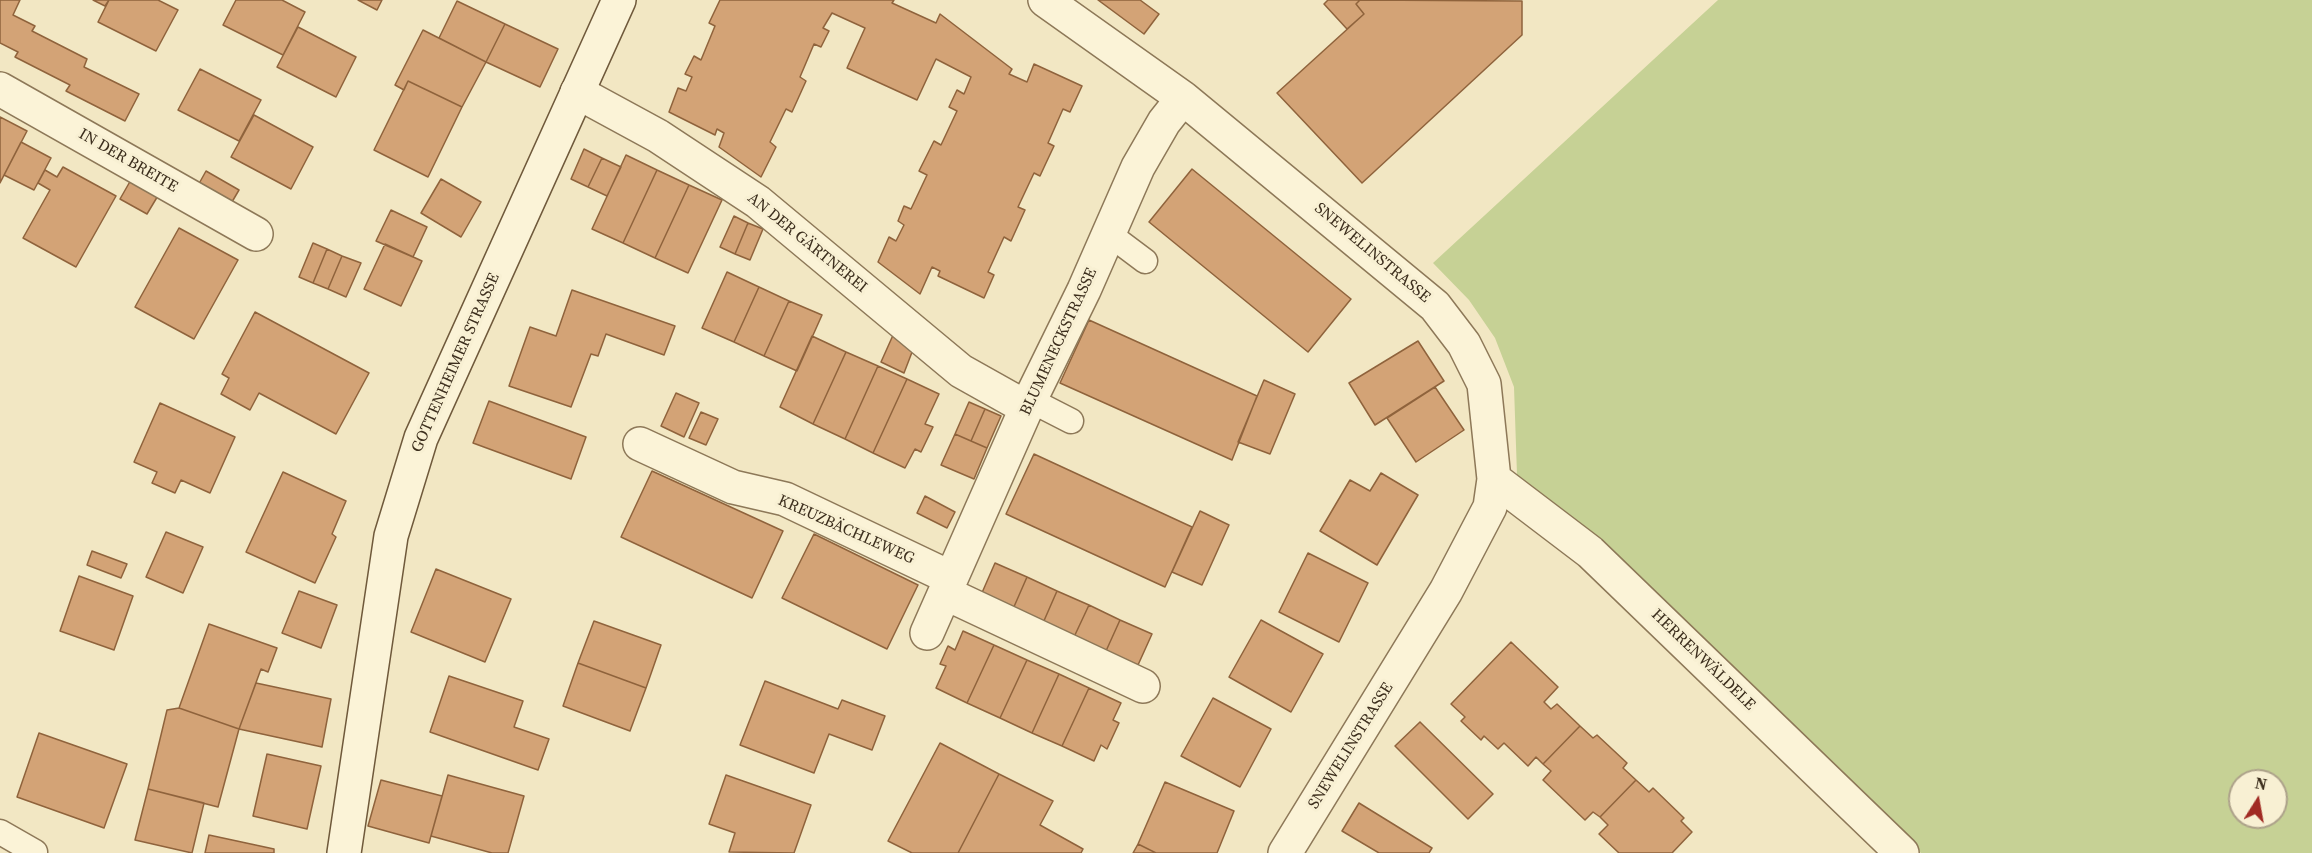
<!DOCTYPE html>
<meta charset="utf-8">
<style>
body{margin:0}
#map{position:relative;width:2312px;height:853px;overflow:hidden;background:#f2e7c3;font-family:"Source Serif 4",serif}
canvas{display:block}
.north{position:absolute;left:2228px;top:769px;width:60px;height:60px;box-sizing:border-box;background:#f8f0d3;border:2px solid #ada28a;border-radius:50%;rotate:11deg;font-size:16px;font-weight:700;line-height:24px;text-align:center;color:#3c2e1d}
.north::after{content:'';display:block;margin:auto;width:21px;height:27px;background:#a12b23;clip-path:polygon(50% 0,100% 100%,50% 72%,0 100%)}
</style>
<div id="map">
<canvas width="2312" height="853"></canvas>
<div class="north">N</div>
</div>
<script>
const context = document.querySelector('canvas').getContext('2d');
context.lineJoin = 'round';
function fillPath(path, color) {
  context.fillStyle = color;
  context.fill(path, 'evenodd');
}
function poly(rows) {
  const path = new Path2D();
  for (const r of rows) {
    path.moveTo(r[0], r[1]);
    for (let i = 2; i < r.length; i += 2) path.lineTo(r[i], r[i + 1]);
  }
  return path;
}
function stroke(path, color, width, dash) {
  context.strokeStyle = color;
  context.lineWidth = width;
  context.lineCap = dash ? 'butt' : 'round';
  context.setLineDash(dash || []);
  context.stroke(path);
}
function label(font, color, halo, rows, align = 'center') {
  context.font = font + ' "Source Serif 4",serif';
  context.lineWidth = 6;
  context.setLineDash([]);
  context.textBaseline = 'middle';
  context.strokeStyle = halo;
  context.fillStyle = color;
  for (const [text, x, y, turn = 0] of rows) {
    context.save();
    context.translate(x, y);
    context.rotate((+turn || 0) * Math.PI / 180);
    context.textAlign = isNaN(turn) ? turn : align;
    if (halo) context.strokeText(text, 0, 0);
    context.fillText(text, 0, 0);
    context.restore();
  }
}
fillPath(poly([
 [1718,0,2312,0,2312,853,1921,853,1592,538,1517,475,1514,387,1495,338,1469,300,1433,263],
 [2240,781,2276,781,2276,817,2240,817]
]), '#c6d195');
const building = poly([
 [0,0,20,0,13,15,35,26,32,31,87,59,84,67,139,94,125,121,66,91,70,85,15,57,18,52,0,43,0,0],
 [93,0,109,0,105,6,93,0],
 [109,0,158,0,178,10,156,51,98,22,109,0],
 [236,0,282,0,305,12,283,55,223,25,236,0],
 [358,0,382,0,377,10,358,0],
 [720,0,894,0,892,3,936,23,940,14,1012,69,1009,74,1027,82,1034,64,1082,86,1070,112,1063,109,1048,143,1054,146,1046,163,1040,176,1034,173,1018,207,1025,210,1011,241,1004,237,988,272,994,275,984,298,938,276,940,271,932,267,920,294,878,262,889,237,896,241,904,225,898,221,904,206,911,209,927,175,919,171,934,141,941,145,957,111,949,107,957,90,964,94,971,77,936,59,917,100,847,68,865,28,832,13,823,28,829,31,821,47,814,44,800,77,806,81,792,112,786,109,770,142,776,147,761,177,719,147,724,133,717,129,715,135,669,112,678,88,686,91,692,77,685,74,694,56,701,60,715,26,709,23,720,0],
 [1098,0,1140,0,1159,14,1144,34,1098,0],
 [1328,0,1360,0,1356,4,1364,14,1347,29,1324,4,1328,0],
 [1360,0,1522,1,1522,35,1362,183,1277,93,1364,14,1356,4,1360,0],
 [457,1,505,24,486,62,439,38,457,1],
 [505,24,558,49,540,87,486,62,505,24],
 [298,27,356,57,336,97,277,67,298,27],
 [423,30,486,62,462,107,408,81,404,90,395,85,423,30],
 [200,69,261,100,239,141,178,110,200,69],
 [408,81,462,107,428,177,374,150,408,81],
 [254,115,313,147,291,189,231,157,254,115],
 [0,117,27,131,0,183,0,117],
 [21,142,51,158,34,190,4,175,21,142],
 [584,149,602,158,588,187,571,179,584,149],
 [626,155,657,170,623,243,592,229,626,155],
 [602,158,621,167,607,196,588,187,602,158],
 [63,167,116,196,76,267,23,238,50,190,38,183,45,170,57,177,63,167],
 [1192,169,1351,299,1308,352,1149,222,1192,169],
 [657,170,689,185,655,258,623,243,657,170],
 [206,171,239,190,229,207,196,189,206,171],
 [132,178,159,194,147,214,120,199,132,178],
 [441,179,481,202,461,237,421,213,441,179],
 [689,185,722,200,688,273,655,258,689,185],
 [391,210,427,227,413,257,376,241,391,210],
 [734,216,748,223,735,254,720,247,734,216],
 [748,223,763,229,750,260,735,254,748,223],
 [179,228,238,260,194,339,135,307,179,228],
 [313,243,327,249,313,283,299,277,313,243],
 [385,244,422,261,401,306,364,289,385,244],
 [327,249,342,256,328,289,313,283,327,249],
 [342,256,361,263,346,297,328,289,342,256],
 [727,272,759,287,734,342,702,328,727,272],
 [759,287,789,301,764,356,734,342,759,287],
 [572,290,675,326,664,355,606,334,598,356,591,354,571,407,509,386,530,327,556,336,572,290],
 [789,301,822,315,797,371,764,356,789,301],
 [255,312,369,373,336,434,259,393,250,410,221,394,229,378,222,374,255,312],
 [1089,320,1257,396,1232,460,1060,383,1089,320],
 [894,333,914,347,904,373,881,362,894,333],
 [812,336,846,352,813,424,780,407,812,336],
 [1418,341,1444,381,1375,425,1349,383,1418,341],
 [846,352,878,366,845,439,813,424,846,352],
 [878,366,907,379,873,453,845,439,878,366],
 [907,379,939,394,925,424,933,427,921,452,915,449,905,468,873,453,907,379],
 [1264,380,1295,394,1270,454,1238,442,1264,380],
 [1435,387,1464,430,1416,462,1387,418,1435,387],
 [676,393,699,403,684,437,661,426,676,393],
 [489,401,586,437,571,479,473,443,489,401],
 [969,402,985,409,971,441,955,434,969,402],
 [160,403,235,437,210,493,181,480,175,493,152,483,157,472,134,462,160,403],
 [985,409,1001,416,987,448,971,441,985,409],
 [701,412,718,419,706,445,689,438,701,412],
 [955,434,987,448,974,479,941,465,955,434],
 [1034,454,1192,527,1165,587,1006,514,1034,454],
 [652,471,783,531,752,598,621,537,652,471],
 [283,472,346,501,332,534,336,537,315,583,246,552,283,472],
 [1381,473,1418,495,1377,565,1320,531,1350,480,1370,491,1381,473],
 [925,496,955,512,947,528,917,513,925,496],
 [1200,511,1229,525,1202,585,1172,572,1200,511],
 [166,532,203,547,183,593,146,577,166,532],
 [814,534,918,585,887,649,782,598,814,534],
 [92,551,127,564,121,578,87,565,92,551],
 [1308,553,1368,583,1339,642,1279,612,1308,553],
 [995,563,1027,577,1013,609,981,595,995,563],
 [436,569,511,599,485,662,411,632,436,569],
 [79,576,133,596,114,650,60,631,79,576],
 [1027,577,1057,591,1043,623,1013,609,1027,577],
 [299,591,337,605,321,648,282,633,299,591],
 [1057,591,1089,605,1074,637,1043,623,1057,591],
 [1089,605,1120,620,1106,651,1074,637,1089,605],
 [1120,620,1152,634,1138,665,1106,651,1120,620],
 [1261,620,1323,654,1291,712,1229,677,1261,620],
 [594,621,661,645,646,688,578,663,594,621],
 [209,624,277,648,268,672,261,669,239,729,179,708,209,624],
 [963,631,994,645,967,703,936,688,946,666,940,664,948,646,955,650,963,631],
 [1511,642,1558,687,1544,702,1551,709,1557,704,1580,726,1543,764,1536,757,1528,766,1504,743,1498,749,1484,736,1481,740,1461,721,1465,717,1451,704,1511,642],
 [994,645,1027,660,1000,718,967,703,994,645],
 [1027,660,1059,674,1032,733,1000,718,1027,660],
 [578,663,646,688,630,731,563,706,578,663],
 [1059,674,1089,688,1062,746,1032,733,1059,674],
 [449,676,523,701,514,727,549,739,538,770,430,732,449,676],
 [765,681,838,709,842,700,885,716,872,750,829,734,814,773,740,745,765,681],
 [256,683,331,699,322,747,239,729,256,683],
 [1089,688,1121,703,1113,720,1119,723,1107,749,1101,745,1094,761,1062,746,1089,688],
 [1213,698,1271,729,1240,787,1181,756,1213,698],
 [179,708,239,729,218,807,148,789,167,710,179,708],
 [1420,722,1493,794,1468,819,1395,746,1420,722],
 [1580,726,1593,738,1597,735,1627,763,1623,768,1636,780,1600,817,1593,812,1585,820,1543,780,1551,771,1543,764,1580,726],
 [39,733,127,764,104,828,17,797,39,733],
 [940,743,999,774,958,853,912,853,888,841,940,743],
 [267,754,321,766,307,829,253,816,267,754],
 [999,774,1053,801,1040,825,1083,849,1081,853,958,853,999,774],
 [448,775,524,796,508,853,492,853,431,836,448,775],
 [726,775,811,805,794,853,729,852,735,833,709,824,726,775],
 [381,780,442,796,429,843,368,826,381,780],
 [1636,780,1649,792,1653,788,1684,818,1681,821,1692,832,1672,853,1619,853,1599,834,1608,825,1600,817,1636,780],
 [1165,782,1234,811,1217,853,1156,853,1138,844,1165,782],
 [148,789,204,803,192,853,135,840,148,789],
 [1359,803,1432,848,1429,853,1379,853,1342,831,1359,803],
 [209,835,274,849,274,853,205,853,209,835],
 [1138,844,1156,853,1133,853,1138,844]
]);
fillPath(building, '#d3a376');
stroke(building, '#8f633c', 1.5);
const lane = poly([
 [1109,234,1145,261],
 [1030,400,1071,421],
 [0,832,35,852]
]);
const street = poly([
 [1045,0,1183,98,1435,306,1464,344,1484,384,1494,479,1490,507,1446,591,1285,853],
 [0,89,256,234],
 [577,92,658,136,758,202,961,371,1027,408],
 [640,444,733,487,785,499,951,578],
 [1494,479,1590,552,1902,853],
 [945,593,1143,686],
 [927,633,1030,400,1084,290,1138,167,1164,122,1183,98]
]);
const secondary = poly([
 [344,853,391,536,421,438,619,0]
]);
stroke(lane, '#8d7858', 27);
stroke(street, '#8d7858', 36);
stroke(secondary, '#6f593b', 36);
stroke(lane, '#fbf3d7', 24);
stroke(street, '#fbf3d7', 33);
stroke(secondary, '#fbf3d7', 33);
label('16px', '#3c2e1d', '#f8f0d3', [
 ["IN DER BREITE",128,161,30],
 ["AN DER GÄRTNEREI",807,243,39],
 ["SNEWELINSTRASSE",1372,253,40],
 ["BLUMENECKSTRASSE",1059,342,-65],
 ["GOTTENHEIMER STRASSE",456,363,-66],
 ["KREUZBÄCHLEWEG",846,530,24],
 ["HERRENWÄLDELE",1703,660,44],
 ["SNEWELINSTRASSE",1351,746,-58]
]);
</script>
